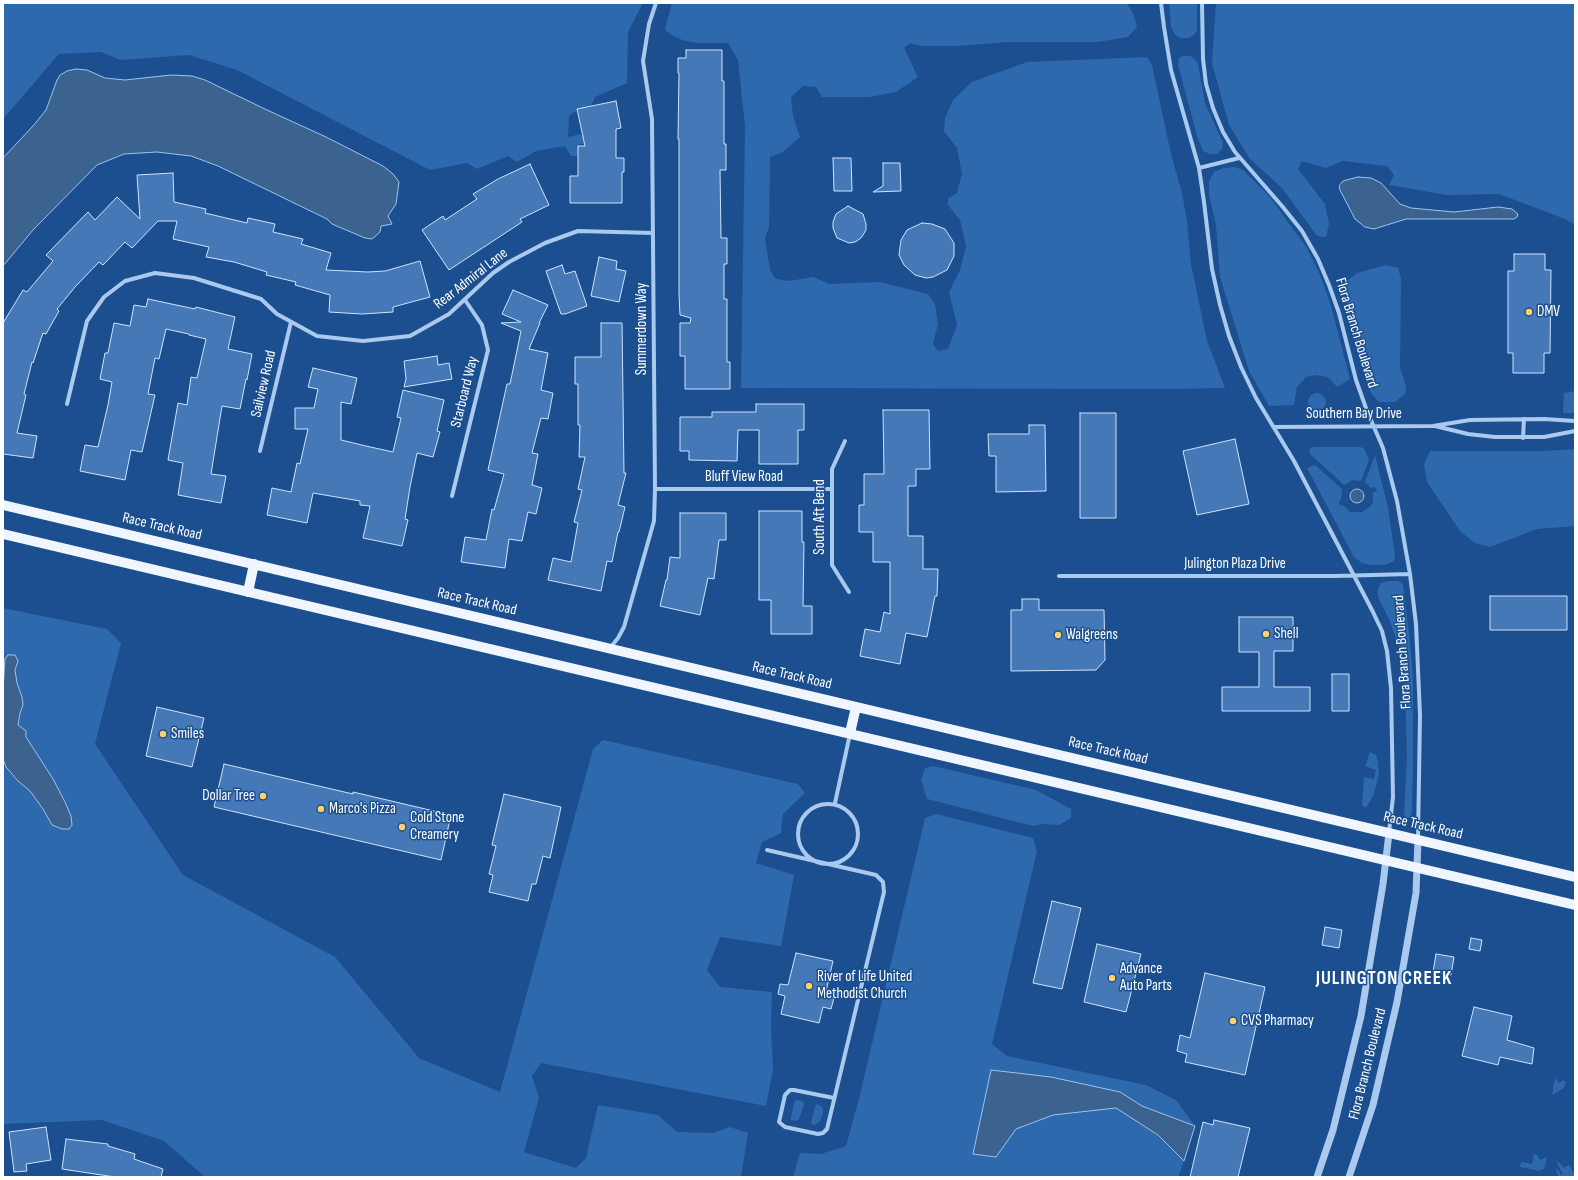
<!DOCTYPE html>
<style>
body{margin:0}
#map{position:relative;width:1578px;height:1180px;overflow:hidden;background:#1b4f8f;font-family:"Sofia Sans Condensed",sans-serif}
canvas{display:block}
.frame{position:absolute;inset:0;border:4px solid #fff;pointer-events:none}
</style>
<div id="map">
<canvas width="1578" height="1180"></canvas>
<div class="frame"></div>
</div>
<script>
const context = document.querySelector('canvas').getContext('2d');
context.lineJoin = 'round';
function fillPath(path, color) {
  context.fillStyle = color;
  context.fill(path, 'evenodd');
}
function poly(rows) {
  const path = new Path2D();
  for (const r of rows) {
    if (r.length === 3) {
      path.moveTo(r[0] + r[2], r[1]);
      path.arc(r[0], r[1], r[2], 0, 2 * Math.PI);
      continue;
    }
    path.moveTo(r[0], r[1]);
    for (let i = 2; i < r.length; i += 2) path.lineTo(r[i], r[i + 1]);
  }
  return path;
}
function stroke(path, color, width, dash) {
  context.strokeStyle = color;
  context.lineWidth = width;
  context.lineCap = dash ? 'butt' : 'round';
  context.setLineDash(dash || []);
  context.stroke(path);
}
function label(font, color, halo, rows, align = 'center') {
  context.font = font + ' "Sofia Sans Condensed",sans-serif';
  context.lineWidth = 3;
  context.setLineDash([]);
  context.textBaseline = 'middle';
  context.strokeStyle = halo;
  context.fillStyle = color;
  for (const [text, x, y, turn = 0] of rows) {
    context.save();
    context.translate(x, y);
    context.rotate((+turn || 0) * Math.PI / 180);
    context.textAlign = isNaN(turn) ? turn : align;
    if (halo) context.strokeText(text, 0, 0);
    context.fillText(text, 0, 0);
    context.restore();
  }
}
fillPath(poly([
 [3,3,643,3,628,32,627,83,595,97,591,106,576,111,569,116,568,137,580,134,584,138,584,144,579,144,579,156,571,156,565,146,536,151,517,162,508,156,477,169,467,163,430,170,237,70,189,55,120,60,101,52,59,54,3,119],
 [672,3,1127,3,1134,16,1137,27,1128,37,1098,42,1009,42,959,46,921,46,910,43,904,48,918,77,896,92,870,97,822,97,816,87,803,86,791,97,793,116,800,137,783,152,770,157,769,227,765,238,770,270,776,279,789,281,813,277,829,284,880,282,928,294,935,304,938,324,933,344,938,351,948,349,957,325,949,292,960,270,966,246,960,220,948,205,948,198,957,193,962,174,957,148,944,131,945,118,953,100,972,82,1027,62,1147,57,1152,65,1171,154,1182,193,1187,221,1191,264,1207,341,1225,388,1165,389,741,388,745,126,738,60,728,43,698,43,682,40,670,34,665,29],
 [1169,3,1197,3,1197,30,1194,35,1189,38,1181,38,1175,35,1171,27],
 [1216,3,1575,3,1575,225,1565,219,1499,194,1447,195,1389,185,1394,175,1387,166,1343,161,1326,168,1302,161,1298,169,1325,204,1329,224,1326,237,1317,236,1282,188,1250,159,1229,125,1212,63],
 [1183,56,1190,56,1194,58,1198,64,1205,103,1223,143,1222,149,1218,154,1210,154,1203,151,1198,139,1178,65,1179,58],
 [1235,167,1243,170,1269,196,1307,248,1320,275,1330,302,1350,379,1337,387,1329,378,1323,376,1316,375,1306,377,1297,387,1294,405,1269,406,1249,371,1220,277,1216,225,1209,195,1209,181,1214,172,1224,168],
 [1386,265,1398,268,1401,278,1400,367,1406,386,1405,394,1395,402,1379,402,1371,393,1356,349,1346,299,1347,281,1357,273],
 [1575,391,1575,413,1563,413,1564,393],
 [1317,402,9],
 [1314,447,1360,447,1364,448,1369,460,1361,481,1353,480,1344,485,1310,454,1310,448],
 [1575,449,1575,526,1537,529,1490,547,1475,543,1460,531,1427,482,1424,464,1430,451,1545,451],
 [1375,455,1388,508,1395,556,1394,561,1385,565,1371,565,1362,563,1354,557,1307,468,1315,465,1342,489,1341,500,1339,501,1340,506,1343,505,1350,512,1362,512,1370,507,1373,502,1373,492,1377,491,1375,487,1371,488,1365,482],
 [1389,581,1398,581,1403,584,1410,642,1413,679,1413,759,1412,813,1410,817,1407,819,1405,817,1404,813,1407,759,1405,680,1398,644,1389,619,1378,597,1378,589,1381,583],
 [3,608,107,629,121,643,95,744,183,875,335,957,419,1058,500,1092,593,749,603,740,798,784,805,793,783,814,781,833,762,842,756,863,794,875,781,946,720,937,707,970,720,987,772,992,771,1026,773,1070,766,1106,541,1063,532,1076,539,1098,524,1152,576,1168,586,1158,598,1105,658,1115,677,1132,713,1133,730,1127,748,1133,741,1177,205,1177,164,1141,102,1120,3,1124,3,759,6,767,18,781,30,791,43,809,52,825,71,816,65,802,53,779,18,725,20,713,23,705,22,697,17,683,15,670,18,661,4,681,3,690],
 [1370,752,1376,755,1378,762,1379,775,1373,796,1366,808,1362,805,1364,777,1374,779,1376,770,1365,766],
 [933,766,1036,790,1071,809,1071,818,1059,825,1043,824,1033,826,927,799,921,780,925,768],
 [936,814,1033,838,1037,851,992,1044,1007,1056,1146,1085,1176,1100,1195,1126,1142,1106,1120,1092,991,1070,973,1154,995,1157,1016,1128,1053,1115,1116,1108,1158,1135,1184,1161,1178,1177,793,1177,800,1153,821,1154,846,1146,859,1099,925,818],
 [1555,1078,1559,1083,1563,1080,1566,1082,1564,1088,1552,1095],
 [795,1100,803,1101,804,1104,799,1119,797,1121,791,1120,791,1117],
 [816,1104,821,1106,823,1109,823,1113,820,1121,815,1125,812,1124,811,1123],
 [1534,1154,1537,1155,1540,1160,1547,1157,1544,1169,1539,1171,1520,1167,1520,1165,1522,1162,1532,1164],
 [1558,1161,1564,1168,1569,1165,1574,1173,1574,1177,1559,1176,1557,1173,1556,1167,1561,1175,1563,1174,1557,1163]
]), '#2e69ad');
const water = poly([
 [76,69,87,70,105,78,125,80,171,75,192,76,205,80,267,110,326,137,383,166,393,174,399,182,396,204,388,216,392,224,381,226,380,232,372,239,365,238,332,224,327,219,218,166,191,156,157,152,124,154,97,165,33,230,3,266,3,158,33,126,46,110,57,80,60,75,67,71,76,69],
 [1358,177,1371,178,1381,183,1400,204,1411,208,1454,212,1498,207,1512,209,1518,214,1517,217,1514,219,1406,219,1374,229,1365,227,1355,219,1340,190,1339,186,1343,181,1358,177],
 [1357,496,7],
 [8,655,15,655,18,661,15,670,17,683,22,697,23,705,20,713,18,725,26,731,26,737,53,779,65,802,71,816,72,825,69,829,62,829,52,825,43,809,30,791,18,781,6,767,3,759,3,690,5,659,8,655],
 [991,1070,1051,1077,1120,1092,1142,1106,1195,1126,1184,1161,1158,1135,1116,1108,1053,1115,1016,1129,996,1157,973,1154,991,1070]
]);
fillPath(water, '#3c6290');
stroke(water, '#9cc4f0', 1);
const building = poly([
 [686,50,722,50,722,81,724,81,724,144,726,144,726,170,720,170,721,238,727,238,727,264,724,264,724,299,727,299,727,362,730,362,730,389,685,389,685,356,680,356,680,323,690,323,691,318,680,315,679,294,679,139,678,139,679,73,678,73,678,58,686,58,686,50],
 [616,101,621,128,616,129,616,158,624,158,624,172,622,172,622,203,570,203,570,176,578,176,578,146,585,146,577,109,616,101],
 [833,158,851,158,852,191,834,191,833,158],
 [883,163,900,163,901,191,873,192,883,186,883,163],
 [530,164,549,205,520,219,522,222,449,270,422,230,443,216,445,220,477,199,473,194,498,179,530,164],
 [173,173,174,202,206,209,205,213,247,223,248,218,275,224,273,232,303,239,301,244,331,253,326,270,368,272,385,271,420,261,430,297,393,307,393,312,362,314,329,312,330,295,295,285,296,282,266,275,267,272,234,262,206,257,209,247,173,239,177,221,158,221,132,248,125,242,103,265,99,262,75,287,57,309,59,311,46,334,43,333,33,363,32,362,24,394,26,395,17,433,37,436,33,458,3,454,3,323,23,290,27,292,53,261,46,255,88,212,95,220,117,197,140,219,137,175,173,173],
 [848,206,863,214,866,224,866,230,861,238,855,242,849,243,837,238,833,228,833,222,836,214,848,206],
 [922,223,932,224,945,229,954,243,954,256,947,270,933,277,926,278,915,275,904,265,899,255,901,240,907,230,922,223],
 [1514,254,1545,254,1545,270,1551,270,1550,353,1544,353,1544,373,1513,373,1513,353,1508,353,1508,271,1514,271,1514,254],
 [599,257,617,261,616,269,626,271,619,302,591,296,599,257],
 [562,265,565,274,575,271,587,306,565,314,561,314,546,271,562,265],
 [513,290,548,305,539,323,540,323,529,349,548,353,541,390,553,393,548,419,541,418,532,453,538,454,532,485,542,488,536,514,528,512,522,541,509,539,505,568,461,562,465,537,486,540,492,509,494,510,504,474,488,470,507,384,510,384,521,331,501,323,521,322,502,314,513,290],
 [148,299,195,309,196,307,235,317,228,349,252,354,247,380,246,379,240,409,222,406,211,474,226,476,221,503,178,495,183,463,168,460,178,403,187,405,191,377,197,378,206,339,189,335,189,334,166,329,159,359,155,358,148,394,155,395,142,452,131,450,125,480,80,471,85,445,98,447,108,405,112,382,100,379,105,353,108,353,114,323,130,326,134,305,146,307,148,299],
 [601,323,622,323,624,473,626,473,618,505,625,507,619,532,618,532,612,562,607,561,601,591,548,580,553,558,571,562,578,523,574,522,582,490,578,489,585,457,579,457,580,425,578,425,578,384,575,384,575,357,601,357,601,323],
 [437,356,438,365,449,363,452,379,404,387,406,379,404,361,437,356],
 [313,368,357,378,351,404,341,402,341,440,366,446,393,452,401,418,397,417,403,390,444,400,437,431,440,432,433,457,417,453,410,487,405,519,408,520,402,546,363,538,370,506,360,505,360,501,313,493,307,523,267,515,272,488,291,492,297,463,300,464,308,429,295,429,295,408,314,408,318,389,308,387,313,368],
 [756,404,804,404,804,430,798,430,798,464,759,464,759,430,738,430,737,461,689,460,689,451,680,451,680,417,712,417,712,412,756,412,756,404],
 [883,410,929,410,930,469,916,469,916,486,908,486,908,536,923,536,923,569,938,569,937,596,935,596,927,637,906,633,900,664,860,656,865,629,880,632,884,612,890,614,890,562,873,562,873,532,859,532,859,505,864,505,864,474,884,474,883,410],
 [1080,413,1116,413,1116,518,1080,518,1080,413],
 [1029,425,1045,425,1046,491,996,492,996,456,989,456,988,434,1029,434,1029,425],
 [1235,439,1249,504,1197,515,1183,451,1235,439],
 [759,511,802,511,802,542,804,542,803,606,812,606,812,634,771,634,771,600,759,600,759,511],
 [680,513,726,513,726,540,719,540,714,579,708,578,700,615,660,606,666,580,667,580,670,557,680,558,680,513],
 [1490,596,1567,596,1567,630,1490,630,1490,596],
 [1022,599,1039,599,1039,610,1104,610,1105,660,1096,670,1011,671,1011,610,1022,610,1022,599],
 [1239,617,1293,617,1293,651,1274,651,1274,687,1310,687,1310,711,1222,711,1222,687,1259,687,1259,652,1239,652,1239,617],
 [1332,674,1349,674,1349,711,1332,711,1332,674],
 [157,707,204,718,192,767,146,756,157,707],
 [224,764,353,794,353,792,451,815,441,860,214,807,224,764],
 [504,794,561,807,550,858,543,856,536,884,532,884,528,901,489,892,493,875,489,874,496,846,492,845,504,794],
 [1052,901,1081,908,1062,989,1033,983,1052,901],
 [1325,927,1342,930,1339,948,1322,945,1325,927],
 [1471,938,1482,940,1480,951,1469,949,1471,938],
 [1097,944,1141,954,1126,1012,1084,1002,1097,944],
 [796,953,833,961,825,996,834,998,831,1009,823,1007,819,1023,781,1014,785,996,778,994,780,984,788,985,796,953],
 [1436,954,1454,957,1451,975,1433,972,1436,954],
 [1205,973,1265,987,1245,1075,1185,1062,1187,1054,1177,1051,1180,1035,1190,1038,1205,973],
 [1474,1007,1512,1016,1507,1040,1534,1048,1532,1064,1500,1057,1498,1065,1462,1056,1474,1007],
 [1214,1120,1250,1128,1238,1177,1190,1177,1203,1122,1213,1125,1214,1120],
 [46,1127,51,1160,26,1164,27,1171,14,1172,9,1132,46,1127],
 [66,1139,108,1144,108,1146,135,1154,134,1159,163,1169,161,1177,115,1177,62,1169,66,1139]
]);
fillPath(building, '#4478b7');
stroke(building, '#cfe3fa', 1);
stroke(poly([
 [1161,3,1164,27,1171,70,1199,168,1204,202,1212,269,1220,305,1229,336,1241,367,1256,398,1294,461,1373,612,1382,631,1387,651,1391,688,1393,797,1389,832],
 [1202,3,1203,59,1206,84,1213,108,1223,132,1235,152,1282,206,1302,231,1318,259,1329,285,1339,313,1356,380,1367,411,1383,448,1397,501,1410,574,1416,624,1420,715,1418,839],
 [1199,168,1239,158],
 [67,404,87,321,104,297,125,281,155,273,194,278,261,299,277,314,317,336,363,341,410,336,449,314,493,273,509,262,545,243,578,231,653,233],
 [1435,426,1468,434,1495,437,1544,437,1575,431],
 [1274,427,1433,426,1470,420,1544,419,1575,421],
 [1523,438,1524,419],
 [845,441,832,469,832,565,849,592],
 [260,451,291,322],
 [655,489,832,489],
 [452,496,488,350,482,325,465,300],
 [1059,576,1335,576,1410,574],
 [610,648,618,638,624,627,654,521,655,489,652,119,643,61,649,24,656,3],
 [835,803,850,734],
 [828,834,30],
 [767,850,876,875,883,882,884,892,827,1129,823,1133,818,1134,785,1127,779,1122,785,1095,790,1090,794,1090,834,1098]
]), '#a9c9ee', 4);
stroke(poly([
 [1317,1177,1333,1130,1361,1016,1383,884,1389,833],
 [1349,1177,1373,1105,1397,1002,1416,893,1418,840]
]), '#a9c9ee', 7);
stroke(poly([
 [3,505,1575,877],
 [3,534,1575,905],
 [248,592,254,564],
 [850,733,856,707]
]), '#f0f6ff', 10);
for (const [x, y, r, color] of [
 [1529,312,4,"#ffd166"],
 [1266,634,4,"#ffd166"],
 [1058,635,4,"#ffd166"],
 [163,734,4,"#ffd166"],
 [263,796,4,"#ffd166"],
 [321,809,4,"#ffd166"],
 [402,827,4,"#ffd166"],
 [1112,978,4,"#ffd166"],
 [809,986,4,"#ffd166"],
 [1233,1021,4,"#ffd166"]
]) {
  const dot = new Path2D();
  dot.arc(x, y, r, 0, 2 * Math.PI);
  context.fillStyle = color;
  context.fill(dot);
  stroke(dot, '#1b4f8f', 1.5);
}
label('15px', '#fff', '#1b4f8f', [
 ["Rear Admiral Lane",471,279,-38],
 ["Summerdown Way",642,329,-90],
 ["Flora Branch Boulevard",1356,333,73],
 ["Sailview Road",264,384,-77],
 ["Starboard Way",465,392,-76],
 ["Southern Bay Drive",1354,414],
 ["Bluff View Road",744,477],
 ["South Aft Bend",820,517,-90],
 ["Race Track Road",162,527,13],
 ["Julington Plaza Drive",1235,564],
 ["Race Track Road",477,602,13],
 ["Flora Branch Boulevard",1403,652,-94],
 ["Race Track Road",792,676,13],
 ["Race Track Road",1108,751,13],
 ["Race Track Road",1423,826,13],
 ["Flora Branch Boulevard",1368,1064,-76]
]);
label('15px', '#fff', '#1b4f8f', [
 ["DMV",1537,312],
 ["Shell",1274,634],
 ["Walgreens",1066,635],
 ["Smiles",171,734],
 ["Dollar Tree",255,796,"right"],
 ["Marco's Pizza",329,809],
 ["Cold Stone",410,818],
 ["Creamery",410,835],
 ["Advance",1120,969],
 ["Auto Parts",1120,986],
 ["River of Life United",817,977],
 ["Methodist Church",817,994],
 ["CVS Pharmacy",1241,1021]
], 'left');
context.letterSpacing = '1px';
label('bold 19px', '#fff', '#1b4f8f', [
 ["JULINGTON CREEK",1384,979]
]);
context.letterSpacing = '0px';
</script>
